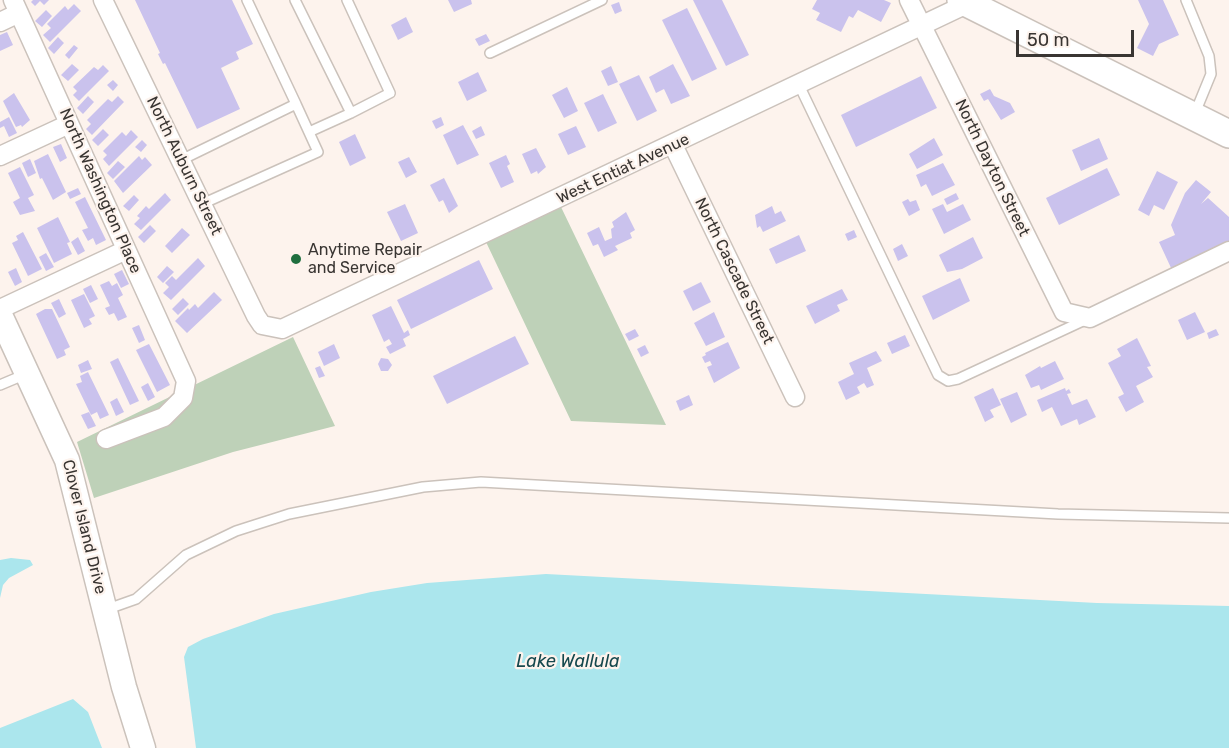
<!DOCTYPE html>
<style>
body{margin:0}
#map{position:relative;width:1229px;height:748px;overflow:hidden;background:#fdf3ed;font-family:Rubik,sans-serif}
canvas{display:block}
.scale{position:absolute;left:1016px;top:30px;width:118px;height:27px;box-sizing:border-box;border:3px solid #393532;border-top:0;padding-left:8px;font-size:18px;line-height:21px;white-space:nowrap;color:#393532;-webkit-text-stroke:4px #fdf3ed;paint-order:stroke}
</style>
<div id="map">
<canvas width="1229" height="748"></canvas>
<div class="scale">50 m</div>
</div>
<script>
const context = document.querySelector('canvas').getContext('2d');
context.lineJoin = 'round';
function fillPath(path, color) {
  context.fillStyle = color;
  context.fill(path, 'evenodd');
}
function poly(rows) {
  const path = new Path2D();
  for (const r of rows) {
    path.moveTo(r[0], r[1]);
    for (let i = 2; i < r.length; i += 2) path.lineTo(r[i], r[i + 1]);
  }
  return path;
}
function stroke(path, color, width, dash) {
  context.strokeStyle = color;
  context.lineWidth = width;
  context.lineCap = dash ? 'butt' : 'round';
  context.setLineDash(dash || []);
  context.stroke(path);
}
function label(font, color, halo, rows, align = 'center') {
  context.font = font + ' Rubik,sans-serif';
  context.lineWidth = 4.5;
  context.setLineDash([]);
  context.textBaseline = 'middle';
  context.strokeStyle = halo;
  context.fillStyle = color;
  for (const [text, x, y, turn = 0] of rows) {
    context.save();
    context.translate(x, y);
    context.rotate((+turn || 0) * Math.PI / 180);
    context.textAlign = isNaN(turn) ? turn : align;
    if (halo) context.strokeText(text, 0, 0);
    context.fillText(text, 0, 0);
    context.restore();
  }
}
fillPath(poly([
 [561,207,666,425,571,421,486,242],
 [293,337,335,426,233,452,94,498,77,442]
]), '#bed1b8');
fillPath(poly([
 [11,558,30,560,33,565,9,578,3,585,0,598,0,560],
 [546,574,1097,603,1229,606,1229,748,196,748,184,657,188,647,203,639,274,614,371,592,427,583],
 [73,699,88,712,102,748,0,748,0,728]
]), '#abe6ed');
fillPath(poly([
 [33,0,49,0,44,5,40,1,35,6,31,2],
 [135,0,232,0,253,44,236,52,239,59,221,68,240,109,197,129,165,63,163,64,158,54,160,53],
 [448,0,471,0,472,4,454,12],
 [693,0,722,0,749,55,726,66],
 [817,0,884,0,891,3,881,22,858,10,853,18,849,16,841,32,816,20,820,13,812,9],
 [1138,0,1163,0,1179,35,1159,44,1153,56,1137,48,1149,24],
 [619,2,622,11,615,14,611,5],
 [74,4,81,11,50,42,43,35,51,28,47,24,65,6,68,10],
 [687,8,717,69,692,81,662,20],
 [46,10,52,16,42,27,35,21],
 [406,17,413,32,398,40,391,25],
 [7,32,13,45,0,51,0,35],
 [486,34,490,41,479,46,475,39],
 [58,37,64,43,54,54,48,48],
 [74,45,78,48,69,59,65,55],
 [72,64,79,70,68,81,61,75],
 [673,64,690,96,671,104,664,89,656,93,649,77],
 [103,65,109,71,79,101,73,95,77,91,73,87,94,67,98,70],
 [611,66,618,82,608,86,601,71],
 [478,72,487,91,467,101,458,82],
 [639,75,657,111,637,121,619,84],
 [921,76,937,108,856,147,841,115],
 [113,80,118,85,113,91,107,85],
 [567,87,578,111,564,118,552,95],
 [990,89,994,96,1010,103,1015,112,1001,120,988,99,984,101,980,94],
 [14,93,30,120,22,127,21,125,16,127,3,101],
 [603,94,617,123,598,132,584,103],
 [88,96,94,102,83,114,77,108],
 [118,96,124,102,92,135,86,129,91,124,87,120,108,99,112,102],
 [9,117,17,133,9,137,4,126,0,128,0,122],
 [441,117,444,125,436,129,432,121],
 [463,125,479,155,457,165,443,135],
 [481,126,485,135,476,139,472,131],
 [576,126,586,147,568,155,558,134],
 [103,129,109,135,98,146,92,140],
 [131,130,138,137,109,166,103,159,107,155,103,151,122,132,126,136],
 [355,134,366,158,350,166,339,142],
 [934,138,943,155,917,169,909,154],
 [1099,138,1108,159,1081,171,1072,150],
 [142,140,147,145,141,152,135,147],
 [61,144,67,158,60,162,53,147],
 [536,148,546,167,538,174,537,171,531,174,522,154],
 [48,154,66,192,53,200,42,178,40,179,34,161],
 [506,155,510,164,507,166,514,182,501,188,489,163],
 [139,156,142,160,145,157,152,165,123,193,114,181],
 [409,157,417,172,406,178,398,162],
 [30,159,36,173,28,177,22,163],
 [118,161,125,167,113,179,107,173],
 [943,163,955,185,932,196,926,184,921,187,916,175],
 [20,167,34,195,28,198,35,211,20,215,13,202,20,198,8,173],
 [1107,168,1120,195,1059,225,1046,198],
 [1157,171,1178,182,1164,210,1154,205,1149,216,1138,210],
 [444,178,458,206,449,213,443,200,439,202,430,185],
 [1196,180,1211,192,1201,204,1208,198,1229,217,1229,244,1172,270,1159,242,1175,235,1171,225,1185,193],
 [78,188,81,194,70,199,67,193],
 [165,193,171,200,141,230,134,224,140,218,137,216,146,206,149,209],
 [956,193,959,199,947,205,944,199],
 [134,195,139,200,129,211,123,206],
 [85,197,106,240,96,245,93,238,88,241,82,230,88,228,75,202],
 [908,199,910,202,916,200,920,210,909,216,902,202],
 [405,204,418,233,401,241,387,212],
 [943,204,947,212,963,204,971,220,944,234,932,209],
 [772,206,775,214,781,211,786,221,763,232,760,226,757,228,755,215],
 [626,212,635,230,630,233,632,238,615,246,618,250,604,257,598,244,593,246,587,233,599,227,605,241,612,238,611,229,614,227,612,222],
 [58,217,70,242,67,243,72,254,54,263,37,228],
 [150,225,156,231,144,243,138,237],
 [182,228,190,235,172,253,165,246],
 [854,230,857,237,848,241,845,234],
 [23,232,42,269,28,276,12,243,18,240,16,236],
 [799,235,806,251,776,264,769,249],
 [78,237,85,251,78,255,71,242],
 [973,237,983,258,962,269,947,272,939,255],
 [902,244,908,256,898,261,893,249],
 [46,253,54,267,46,271,39,257],
 [198,258,205,266,171,300,163,293,169,287,165,283,172,276,176,280],
 [479,260,493,289,411,329,397,300],
 [167,266,174,272,163,283,157,277],
 [16,268,22,282,15,286,8,272],
 [122,270,129,284,121,288,114,274],
 [960,278,970,301,933,320,922,296],
 [109,281,112,286,117,283,123,295,118,298,127,317,118,321,114,313,109,315,105,308,110,306,100,285],
 [701,282,711,302,693,311,683,291],
 [91,285,98,299,90,303,83,289],
 [842,289,848,300,837,305,840,311,815,324,806,306],
 [214,292,222,300,187,333,175,321,188,308,189,310,195,304,198,308],
 [84,294,95,316,89,319,92,324,84,328,71,300],
 [183,298,189,304,178,315,172,309],
 [59,299,66,314,59,318,51,303],
 [391,306,404,333,408,330,410,335,403,339,406,346,390,354,386,347,392,344,389,339,384,342,372,315],
 [45,309,52,309,70,347,64,350,66,355,57,359,36,314],
 [714,312,725,337,706,346,694,323],
 [1195,312,1205,332,1187,340,1178,320],
 [139,325,145,340,139,343,132,328],
 [635,329,639,336,629,341,625,334],
 [1216,329,1219,335,1209,339,1207,333],
 [905,335,910,346,892,354,887,343],
 [515,336,529,364,447,404,433,376],
 [1137,338,1151,366,1147,367,1153,377,1136,386,1144,402,1126,412,1118,397,1124,394,1108,363,1121,356,1117,349],
 [728,342,740,368,714,383,707,367,712,365,710,361,705,363,702,357,706,355,705,353],
 [149,344,170,385,157,392,136,350],
 [334,344,340,358,324,366,318,352],
 [645,345,649,353,641,357,637,349],
 [876,351,882,361,867,368,874,385,867,388,864,383,857,387,860,393,846,400,838,382,854,374,849,363],
 [118,358,139,401,130,405,110,362],
 [381,358,388,359,392,365,388,371,381,371,378,364],
 [88,360,92,369,81,373,78,365],
 [1055,361,1064,379,1041,390,1039,385,1031,388,1025,375,1040,366,1041,368],
 [320,366,325,376,319,378,315,368],
 [88,372,109,415,100,419,97,412,91,415,76,384,82,382,80,376],
 [148,383,155,397,148,401,141,387],
 [993,388,1001,405,990,410,994,417,985,422,974,397],
 [1065,388,1066,391,1069,389,1071,393,1067,394,1072,405,1087,399,1096,417,1079,425,1077,419,1061,426,1052,407,1042,412,1037,400],
 [1017,392,1027,415,1011,423,1000,399],
 [689,395,693,405,680,411,676,401],
 [117,398,124,412,116,416,110,402],
 [89,412,96,426,88,429,81,415]
]), '#cac2ed');
const lane = poly([
 [295,0,351,113,309,132],
 [347,0,390,93,351,113],
 [1186,0,1209,56,1211,74,1195,113],
 [490,53,602,0],
 [799,85,938,375,948,381,958,379,1085,320],
 [181,160,296,104,247,0],
 [202,204,318,152,296,104],
 [0,385,26,374],
 [105,610,136,599,186,555,236,531,289,514,423,487,481,482,1058,514,1229,518]
]);
const street = poly([
 [13,0,186,381,183,398,164,417,106,439],
 [103,0,256,316,262,325,282,329,973,1],
 [909,0,1064,312,1090,318,1229,251],
 [0,22,19,13],
 [673,145,795,397],
 [0,156,69,124],
 [0,309,126,250]
]);
const secondary = poly([
 [0,315,67,460,124,687,143,748]
]);
const primary = poly([
 [961,0,1229,134]
]);
stroke(lane, '#cbc2bb', 12);
stroke(street, '#cbc2bb', 21);
stroke(secondary, '#cbc2bb', 27);
stroke(primary, '#cbc2bb', 30);
stroke(lane, '#fff', 9);
stroke(street, '#fff', 18);
stroke(secondary, '#fff', 24);
stroke(primary, '#fff', 27);
for (const [x, y, r, color] of [
 [296,259,6,"#206f3f"]
]) {
  const dot = new Path2D();
  dot.arc(x, y, r, 0, 2 * Math.PI);
  context.fillStyle = color;
  context.fill(dot);
  stroke(dot, '#fdf3ed', 2);
}
label('16px', '#393532', '#fdf3ed', [
 ["North Auburn Street",184,166,64],
 ["North Dayton Street",992,168,64],
 ["West Entiat Avenue",623,169,-25],
 ["North Washington Place",100,191,66],
 ["North Cascade Street",734,271,64],
 ["Clover Island Drive",84,527,76]
]);
label('16px', '#393532', '#fdf3ed', [
 ["Anytime Repair",308,250],
 ["and Service",308,268]
], 'left');
label('italic 18px', '#15484e', '#fdf3ed', [
 ["Lake Wallula",568,662]
]);
</script>
